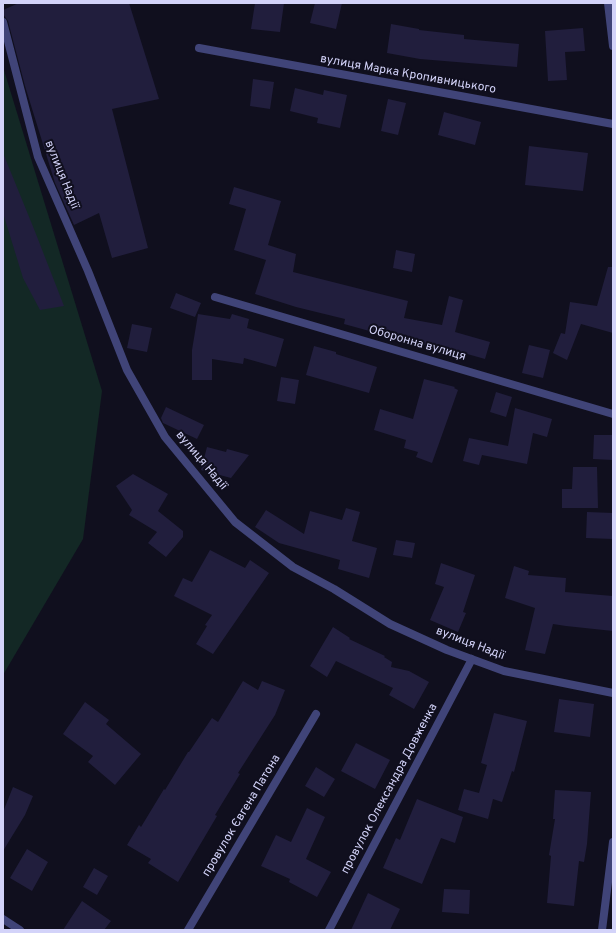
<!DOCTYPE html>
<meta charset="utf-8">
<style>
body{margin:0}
#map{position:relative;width:616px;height:933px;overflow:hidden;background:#100f1e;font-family:Overpass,sans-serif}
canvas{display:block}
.frame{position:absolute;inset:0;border:4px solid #d3d3f9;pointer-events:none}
</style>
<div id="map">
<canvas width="616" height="933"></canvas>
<div class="frame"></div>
</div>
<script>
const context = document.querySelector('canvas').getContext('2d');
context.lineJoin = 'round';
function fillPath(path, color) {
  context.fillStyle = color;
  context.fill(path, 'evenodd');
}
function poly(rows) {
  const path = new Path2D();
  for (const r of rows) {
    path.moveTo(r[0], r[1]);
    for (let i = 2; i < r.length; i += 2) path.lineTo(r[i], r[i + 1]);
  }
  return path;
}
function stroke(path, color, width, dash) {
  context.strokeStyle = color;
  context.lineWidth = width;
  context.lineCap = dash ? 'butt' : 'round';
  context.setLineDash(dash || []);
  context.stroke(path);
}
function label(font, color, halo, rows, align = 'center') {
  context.font = font + ' Overpass,sans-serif';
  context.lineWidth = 4;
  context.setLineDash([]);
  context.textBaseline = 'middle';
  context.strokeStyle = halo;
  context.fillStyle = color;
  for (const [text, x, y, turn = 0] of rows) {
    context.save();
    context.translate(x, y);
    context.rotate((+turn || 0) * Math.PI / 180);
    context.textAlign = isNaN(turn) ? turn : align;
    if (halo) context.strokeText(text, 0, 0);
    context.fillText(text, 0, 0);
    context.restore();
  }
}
fillPath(poly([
 [3,67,102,391,83,539,3,675]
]), '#132825');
fillPath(poly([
 [19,3,129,3,159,99,112,109,148,248,112,258,99,213,74,225,55,183,25,86,8,21,3,14,3,10],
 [255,3,284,3,280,32,251,29],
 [315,3,342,3,336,29,310,23],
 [391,24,419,29,419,30,464,35,464,39,519,44,517,67,420,59,387,53],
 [583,28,585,51,565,52,567,80,548,81,545,31],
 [253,79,274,82,270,109,250,106],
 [295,88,323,95,324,90,347,95,340,128,317,123,318,118,290,111],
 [388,99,406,103,398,135,381,131],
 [444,112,481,122,475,145,438,135],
 [529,146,588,153,583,191,525,185],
 [3,153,34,229,64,306,40,310,23,278,3,213],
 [234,187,281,201,268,245,296,254,293,272,408,301,404,318,442,325,449,296,463,300,455,332,490,342,485,359,439,346,439,348,398,340,373,334,373,332,344,324,345,319,296,307,255,294,266,260,234,250,246,209,229,204],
 [396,250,415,254,412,272,393,268],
 [608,267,613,267,613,333,581,324,567,360,553,353,561,333,565,334,570,302,597,306],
 [176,293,201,303,195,317,170,308],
 [198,314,230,319,232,314,249,319,247,328,284,339,276,367,244,358,243,364,212,359,212,380,192,380,192,350],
 [132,324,152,328,147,352,127,348],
 [529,345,550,350,543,378,522,373],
 [314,346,336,352,336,354,377,367,369,393,306,375],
 [281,377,299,380,295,404,277,401],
 [424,379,455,387,454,388,458,390,432,463,416,457,418,452,404,448,406,440,374,430,380,409,413,419],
 [496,392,512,397,506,417,490,412],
 [166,407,204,425,197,439,163,423,161,418],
 [515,408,552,419,547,437,533,433,527,464,482,455,479,465,463,461,469,438,508,446],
 [594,435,613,435,613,460,593,459],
 [207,447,226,452,227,449,249,455,231,478,201,470],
 [573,467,597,467,598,508,562,508,562,489,572,489],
 [133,474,168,494,158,511,183,531,183,537,166,557,148,543,157,532,129,515,132,510,116,486],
 [346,508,360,512,352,541,377,548,369,578,338,569,340,560,279,543,255,527,266,510,304,534,310,511,342,520],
 [587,512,613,513,613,539,586,538],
 [396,540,415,543,412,558,393,555],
 [210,550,245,568,250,560,269,573,213,654,196,644,207,626,205,625,212,615,174,596,183,578,192,582],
 [441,563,475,575,463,612,466,613,458,632,430,620,444,587,435,584],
 [514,566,529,571,528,575,566,578,565,592,613,596,613,631,566,626,553,624,545,654,525,650,535,608,505,598],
 [333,627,350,638,349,639,385,656,384,657,392,662,391,667,409,671,429,682,414,709,389,695,393,688,336,661,327,677,310,666],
 [243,681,258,690,262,681,285,690,275,715,238,773,240,774,215,815,217,816,178,882,148,863,151,859,127,845,139,825,141,827,164,789,165,790,188,752,189,752,212,718,218,722],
 [559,699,594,704,590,737,554,732],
 [85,702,109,720,106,724,141,754,115,785,88,762,93,756,63,734],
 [494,713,527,721,514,772,512,771,502,802,493,799,488,819,458,810,464,789,479,793,487,765,481,763],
 [356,743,390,760,375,789,341,771],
 [316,767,335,779,324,797,305,786],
 [13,787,33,796,25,815,3,851,3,812],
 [555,790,591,792,587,844,584,862,579,861,574,906,547,903,551,856,549,855,555,819,553,819],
 [417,799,463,817,455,843,441,838,422,884,383,868,396,838,400,840],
 [307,808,325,817,306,859,331,872,317,897,289,882,290,879,261,866,276,835,291,842],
 [27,849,48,862,32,891,10,878],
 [94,868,108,876,97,895,83,887],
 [444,889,470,890,469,914,442,912],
 [368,893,400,909,390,930,351,930],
 [82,901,111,921,104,930,63,930]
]), '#211e3d');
stroke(poly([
 [608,3,613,46],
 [3,22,38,157,88,271,127,370,165,437,235,522,293,567,334,589,390,624,447,650,504,671,613,693],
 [199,48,613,124],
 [215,297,613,414],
 [3,919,20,930],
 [188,930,316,714],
 [329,930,472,659],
 [602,930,613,842]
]), '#404478', 8);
label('12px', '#d3d3f9', '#100f1e', [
 ["вулиця Марка Кропивницького",408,75,10],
 ["вулиця Надії",61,175,68],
 ["Оборонна вулиця",417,344,16],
 ["вулиця Надії",201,461,50],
 ["вулиця Надії",470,644,21],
 ["провулок Олександра Довженка",390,789,-62],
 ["провулок Євгена Патона",242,816,-59]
]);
</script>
